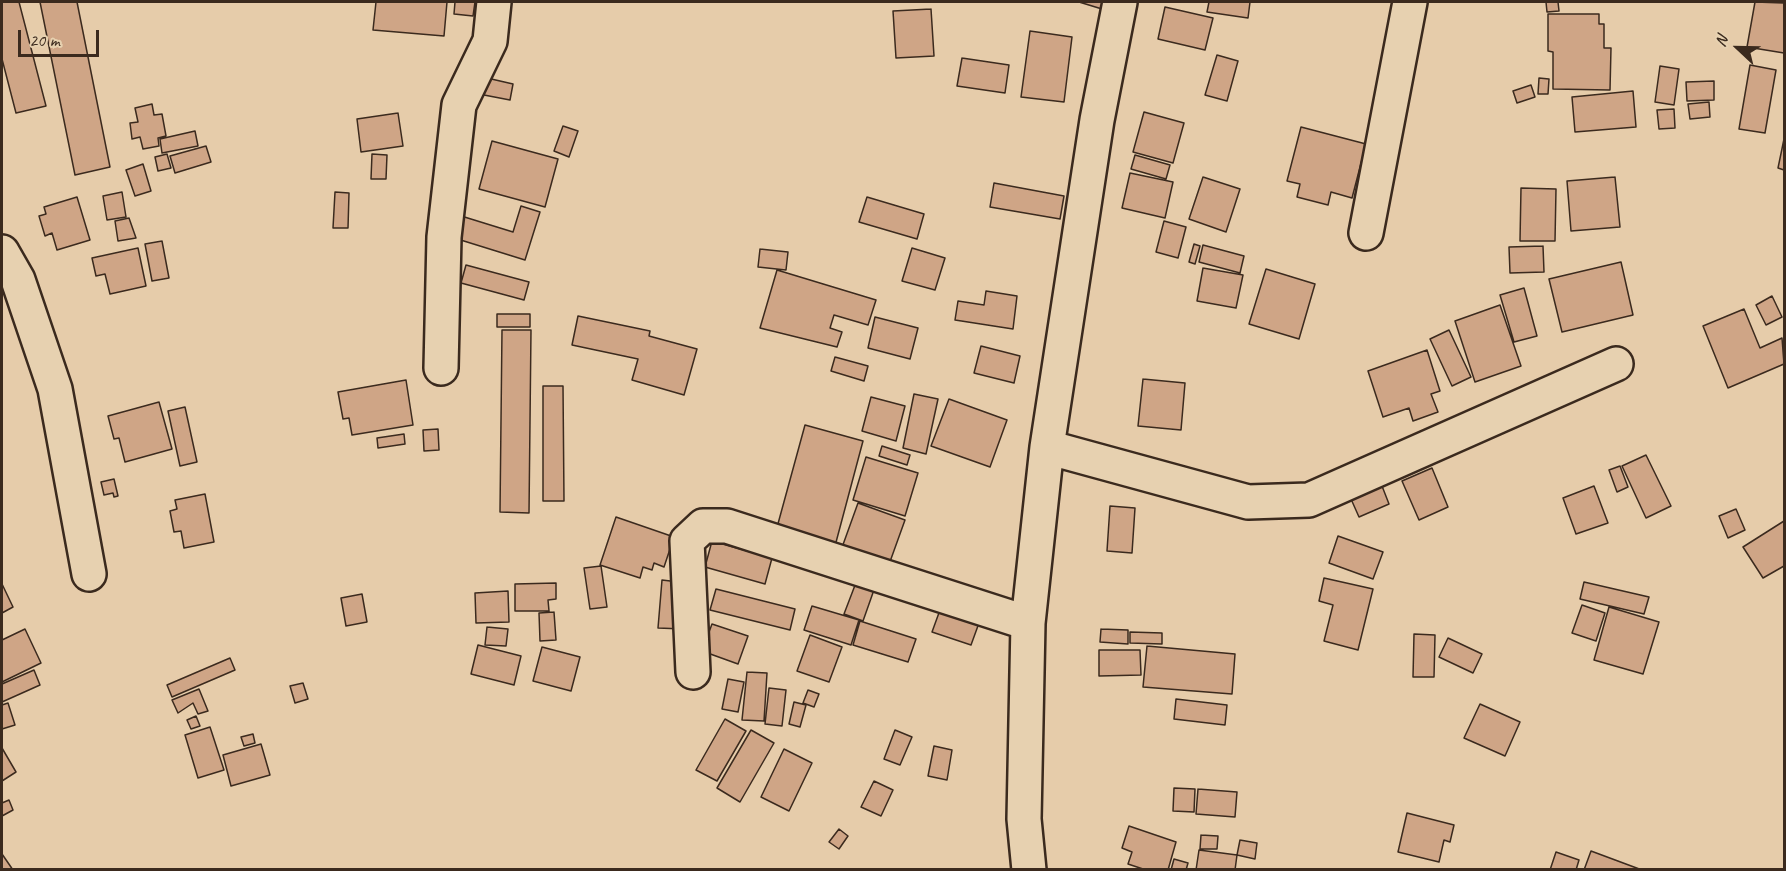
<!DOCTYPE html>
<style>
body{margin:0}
#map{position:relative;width:1786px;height:871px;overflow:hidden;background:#e6ccaa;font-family:Caveat,sans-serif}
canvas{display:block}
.frame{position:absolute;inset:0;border:3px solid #3b2a1e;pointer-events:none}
.north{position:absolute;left:1708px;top:18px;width:60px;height:60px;-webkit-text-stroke:4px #e7d1b0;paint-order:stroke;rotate:292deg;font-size:16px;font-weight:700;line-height:24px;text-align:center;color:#3b2a1e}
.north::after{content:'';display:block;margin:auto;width:21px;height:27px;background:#3b2a1e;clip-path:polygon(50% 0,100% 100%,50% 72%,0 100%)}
.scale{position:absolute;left:18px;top:30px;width:81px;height:27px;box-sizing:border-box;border:3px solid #3b2a1e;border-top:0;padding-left:8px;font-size:18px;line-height:21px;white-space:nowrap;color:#3b2a1e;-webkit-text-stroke:4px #e7d1b0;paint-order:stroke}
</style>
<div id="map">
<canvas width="1786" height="871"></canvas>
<div class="frame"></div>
<div class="north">N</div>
<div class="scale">20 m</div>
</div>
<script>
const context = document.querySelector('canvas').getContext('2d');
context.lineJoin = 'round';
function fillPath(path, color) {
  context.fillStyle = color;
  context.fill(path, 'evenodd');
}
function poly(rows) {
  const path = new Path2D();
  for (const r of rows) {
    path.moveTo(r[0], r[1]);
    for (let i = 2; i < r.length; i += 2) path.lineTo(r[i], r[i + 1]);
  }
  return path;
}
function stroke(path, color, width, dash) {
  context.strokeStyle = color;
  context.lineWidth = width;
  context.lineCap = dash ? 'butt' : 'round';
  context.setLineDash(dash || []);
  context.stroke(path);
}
const building = poly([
 [2,2,19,2,46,106,16,113,2,59,2,2],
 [40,2,77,2,110,167,75,175,40,2],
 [376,2,447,2,444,36,373,30,376,2],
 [455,2,475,2,473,16,454,14,455,2],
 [1079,2,1104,2,1102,9,1079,2],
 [1209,2,1250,2,1248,18,1207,12,1209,2],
 [1546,2,1558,2,1559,11,1547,12,1546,2],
 [1755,2,1784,3,1784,53,1747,47,1755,2],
 [1165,7,1213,18,1205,50,1158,39,1165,7],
 [931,9,934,56,896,58,893,11,931,9],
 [1548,14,1599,14,1599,24,1604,24,1604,48,1611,48,1610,90,1553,89,1553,52,1548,51,1548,14],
 [1030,31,1072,37,1064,102,1021,97,1030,31],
 [1217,55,1238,61,1227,101,1205,95,1217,55],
 [962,58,1009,65,1005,93,957,86,962,58],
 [1750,65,1776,70,1765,133,1739,129,1750,65],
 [1660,66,1679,69,1674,105,1655,102,1660,66],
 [487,78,513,84,510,100,484,95,487,78],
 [1539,78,1549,79,1548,94,1538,94,1539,78],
 [1714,81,1714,100,1687,101,1686,82,1714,81],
 [1531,85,1535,97,1517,103,1513,91,1531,85],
 [1633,91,1636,127,1575,132,1572,97,1633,91],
 [1709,102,1710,117,1690,119,1688,104,1709,102],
 [152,104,154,115,162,114,166,136,158,138,159,146,143,149,140,137,132,139,130,123,138,122,135,108,152,104],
 [1674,109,1675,128,1659,129,1657,110,1674,109],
 [1144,112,1184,123,1173,163,1133,152,1144,112],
 [398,113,403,146,361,152,357,119,398,113],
 [563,126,578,131,569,157,554,151,563,126],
 [1301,127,1366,144,1352,198,1331,192,1328,205,1297,197,1300,184,1287,181,1301,127],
 [195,131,198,146,162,153,160,139,195,131],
 [1784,139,1784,170,1778,168,1784,139],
 [492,141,558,159,545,207,479,189,492,141],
 [206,146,211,162,175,173,170,156,206,146],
 [167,154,171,168,158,171,155,157,167,154],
 [372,154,387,155,386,179,371,179,372,154],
 [1135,155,1170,165,1166,179,1131,169,1135,155],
 [143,164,151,191,135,196,126,170,143,164],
 [1130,173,1173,182,1165,218,1122,208,1130,173],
 [1203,177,1240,189,1226,232,1189,219,1203,177],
 [1615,177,1620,227,1571,231,1567,181,1615,177],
 [994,183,1064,196,1060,219,990,207,994,183],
 [1521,188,1556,189,1555,241,1520,241,1521,188],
 [122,192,126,217,107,220,103,196,122,192],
 [335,192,349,193,348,228,333,228,335,192],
 [77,197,90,240,57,250,52,233,45,236,39,216,46,214,44,207,77,197],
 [867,197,924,214,917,239,859,222,867,197],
 [521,206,540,212,525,260,451,237,458,215,513,232,521,206],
 [129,218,136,238,118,241,115,221,129,218],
 [1164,221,1186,227,1178,258,1156,252,1164,221],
 [162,241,169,278,152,281,145,244,162,241],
 [1194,244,1200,246,1195,264,1189,262,1194,244],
 [1203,245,1244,256,1240,273,1199,262,1203,245],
 [1543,246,1544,272,1510,273,1509,247,1543,246],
 [138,248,146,286,110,294,105,274,96,276,92,258,138,248],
 [912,248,945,258,935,290,902,281,912,248],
 [760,249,788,252,786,270,758,267,760,249],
 [1621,262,1633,315,1562,332,1549,279,1621,262],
 [466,265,529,282,524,300,461,283,466,265],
 [1203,268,1243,275,1236,308,1197,301,1203,268],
 [1266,269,1315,284,1299,339,1249,324,1266,269],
 [777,270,876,300,868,325,834,315,830,328,842,332,837,347,760,328,777,270],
 [1524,288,1537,336,1514,342,1500,295,1524,288],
 [986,291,1017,296,1013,329,955,320,958,301,984,305,986,291],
 [1772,296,1782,317,1766,325,1756,305,1772,296],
 [1500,305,1521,366,1475,382,1455,321,1500,305],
 [1744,309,1760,348,1782,338,1784,364,1728,388,1703,326,1744,309],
 [497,314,530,314,530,327,497,327,497,314],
 [578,316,650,331,649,336,697,349,684,395,632,380,638,359,572,345,578,316],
 [875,317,918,328,910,359,868,348,875,317],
 [502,330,531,330,529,513,500,512,502,330],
 [1449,330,1471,377,1452,386,1430,339,1449,330],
 [981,346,1020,356,1014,383,974,373,981,346],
 [1427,350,1440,391,1431,394,1438,412,1413,421,1409,408,1383,417,1368,371,1427,350],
 [835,357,868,366,864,381,831,371,835,357],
 [1143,379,1185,383,1181,430,1138,426,1143,379],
 [406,380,413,425,352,435,349,418,343,419,338,392,406,380],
 [543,386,563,386,564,501,543,501,543,386],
 [914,394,938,399,926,454,903,448,914,394],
 [871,397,905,406,896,441,862,431,871,397],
 [949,399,1007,420,990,467,931,446,949,399],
 [159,402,172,449,125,462,119,438,114,439,108,416,159,402],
 [185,407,197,462,180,466,168,411,185,407],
 [805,425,863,441,835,546,776,531,805,425],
 [438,429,439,450,424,451,423,430,438,429],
 [404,434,405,444,378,448,377,438,404,434],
 [882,446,910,455,907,465,879,456,882,446],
 [1646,455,1671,506,1646,518,1622,466,1646,455],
 [866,457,918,473,905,516,853,500,866,457],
 [1620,466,1628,487,1617,492,1609,470,1620,466],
 [1432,468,1448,507,1419,520,1402,481,1432,468],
 [114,479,118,496,114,497,113,493,104,495,101,482,114,479],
 [1382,486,1389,504,1359,517,1351,499,1382,486],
 [1594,486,1608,523,1576,534,1563,498,1594,486],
 [205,494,214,542,184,548,181,531,174,532,170,511,177,509,175,500,205,494],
 [858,503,905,520,887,570,840,553,858,503],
 [1110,506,1135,508,1132,553,1107,551,1110,506],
 [1736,509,1745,530,1728,538,1719,516,1736,509],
 [616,517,674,537,664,567,654,563,652,570,643,567,640,578,600,565,616,517],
 [1784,521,1784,566,1763,578,1743,547,1784,521],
 [1338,536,1383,552,1373,579,1329,563,1338,536],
 [712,541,772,558,765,584,705,567,712,541],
 [601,566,607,607,590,609,584,568,601,566],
 [1324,578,1373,589,1358,650,1324,641,1333,605,1319,601,1324,578],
 [662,580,687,583,683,629,658,628,662,580],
 [857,580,875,587,863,621,844,614,857,580],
 [1584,582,1649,597,1644,614,1580,599,1584,582],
 [556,583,556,599,548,600,549,611,515,611,515,584,556,583],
 [2,584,13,607,2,613,2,584],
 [716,589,795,609,790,630,710,610,716,589],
 [508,591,509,622,476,623,475,593,508,591],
 [362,594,367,622,346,626,341,598,362,594],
 [1582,605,1605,613,1596,641,1572,633,1582,605],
 [812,606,859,620,851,645,804,630,812,606],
 [1609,607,1659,622,1643,674,1594,660,1609,607],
 [940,610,979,623,971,645,932,632,940,610],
 [554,612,556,640,540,641,539,613,554,612],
 [860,621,916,639,908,662,853,645,860,621],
 [712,624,748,636,738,664,702,651,712,624],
 [487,627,508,629,506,646,485,645,487,627],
 [25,629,41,663,2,682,2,640,25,629],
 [1101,629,1128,630,1128,644,1100,642,1101,629],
 [1130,632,1162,633,1162,644,1130,643,1130,632],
 [1414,634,1435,635,1434,677,1413,677,1414,634],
 [810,635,842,647,829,682,797,671,810,635],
 [1448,638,1482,654,1473,673,1439,657,1448,638],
 [478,645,521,656,514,685,471,674,478,645],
 [1147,646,1235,654,1232,694,1143,687,1147,646],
 [542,647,580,657,571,691,533,681,542,647],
 [1099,650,1140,650,1141,675,1099,676,1099,650],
 [230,658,235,670,172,697,167,685,230,658],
 [34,670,40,685,2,702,2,684,34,670],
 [747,672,767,673,764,721,742,720,747,672],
 [728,679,744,682,738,712,722,709,728,679],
 [303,683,308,699,295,703,290,686,303,683],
 [769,688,786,690,782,726,765,724,769,688],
 [199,689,208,711,198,714,193,703,178,713,172,700,199,689],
 [808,690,819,694,814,707,803,703,808,690],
 [1176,699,1227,705,1225,725,1174,719,1176,699],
 [794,702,806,705,800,727,789,724,794,702],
 [8,703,15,725,2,729,2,705,8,703],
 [1480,704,1520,722,1505,756,1464,738,1480,704],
 [196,716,200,726,191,729,187,720,196,716],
 [725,719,746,731,717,781,696,770,725,719],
 [210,727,224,770,198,778,185,735,210,727],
 [751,730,774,743,740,802,717,788,751,730],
 [895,730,912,737,900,765,884,759,895,730],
 [253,734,255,743,244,746,241,737,253,734],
 [261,744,270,775,231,786,223,755,261,744],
 [934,746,952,750,947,780,928,776,934,746],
 [2,748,16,772,2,781,2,748],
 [784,749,812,763,789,811,761,797,784,749],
 [874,781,893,790,881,816,861,807,874,781],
 [1174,788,1195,789,1194,812,1173,811,1174,788],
 [1198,789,1237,792,1235,817,1196,814,1198,789],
 [9,800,13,810,2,816,2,803,9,800],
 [1407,813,1454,825,1450,842,1444,840,1439,862,1398,852,1407,813],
 [1129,826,1176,842,1168,870,1146,870,1128,864,1132,852,1122,848,1129,826],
 [839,829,848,836,839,849,829,842,839,829],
 [1201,835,1218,836,1217,849,1200,849,1201,835],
 [1240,840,1257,843,1255,859,1237,855,1240,840],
 [1199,850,1237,855,1235,870,1196,870,1199,850],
 [1591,851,1642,870,1584,870,1591,851],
 [1556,852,1579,860,1576,870,1550,870,1556,852],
 [2,854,13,870,2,870,2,854],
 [1174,859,1188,863,1186,870,1171,870,1174,859]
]);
fillPath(building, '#cfa586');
stroke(building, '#3b2a1e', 1.5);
const minor = poly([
 [1366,233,1410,2],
 [2,252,18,280,55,389,89,574],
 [441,368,444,237,459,105,490,41,494,2],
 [1047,447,1248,502,1309,500,1616,364],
 [693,672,687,541,703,526,727,526,1028,623],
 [1029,870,1024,819,1028,623,1047,447,1097,120,1120,2]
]);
stroke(minor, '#3b2a1e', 38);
stroke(minor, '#e7d1b0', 33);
</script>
